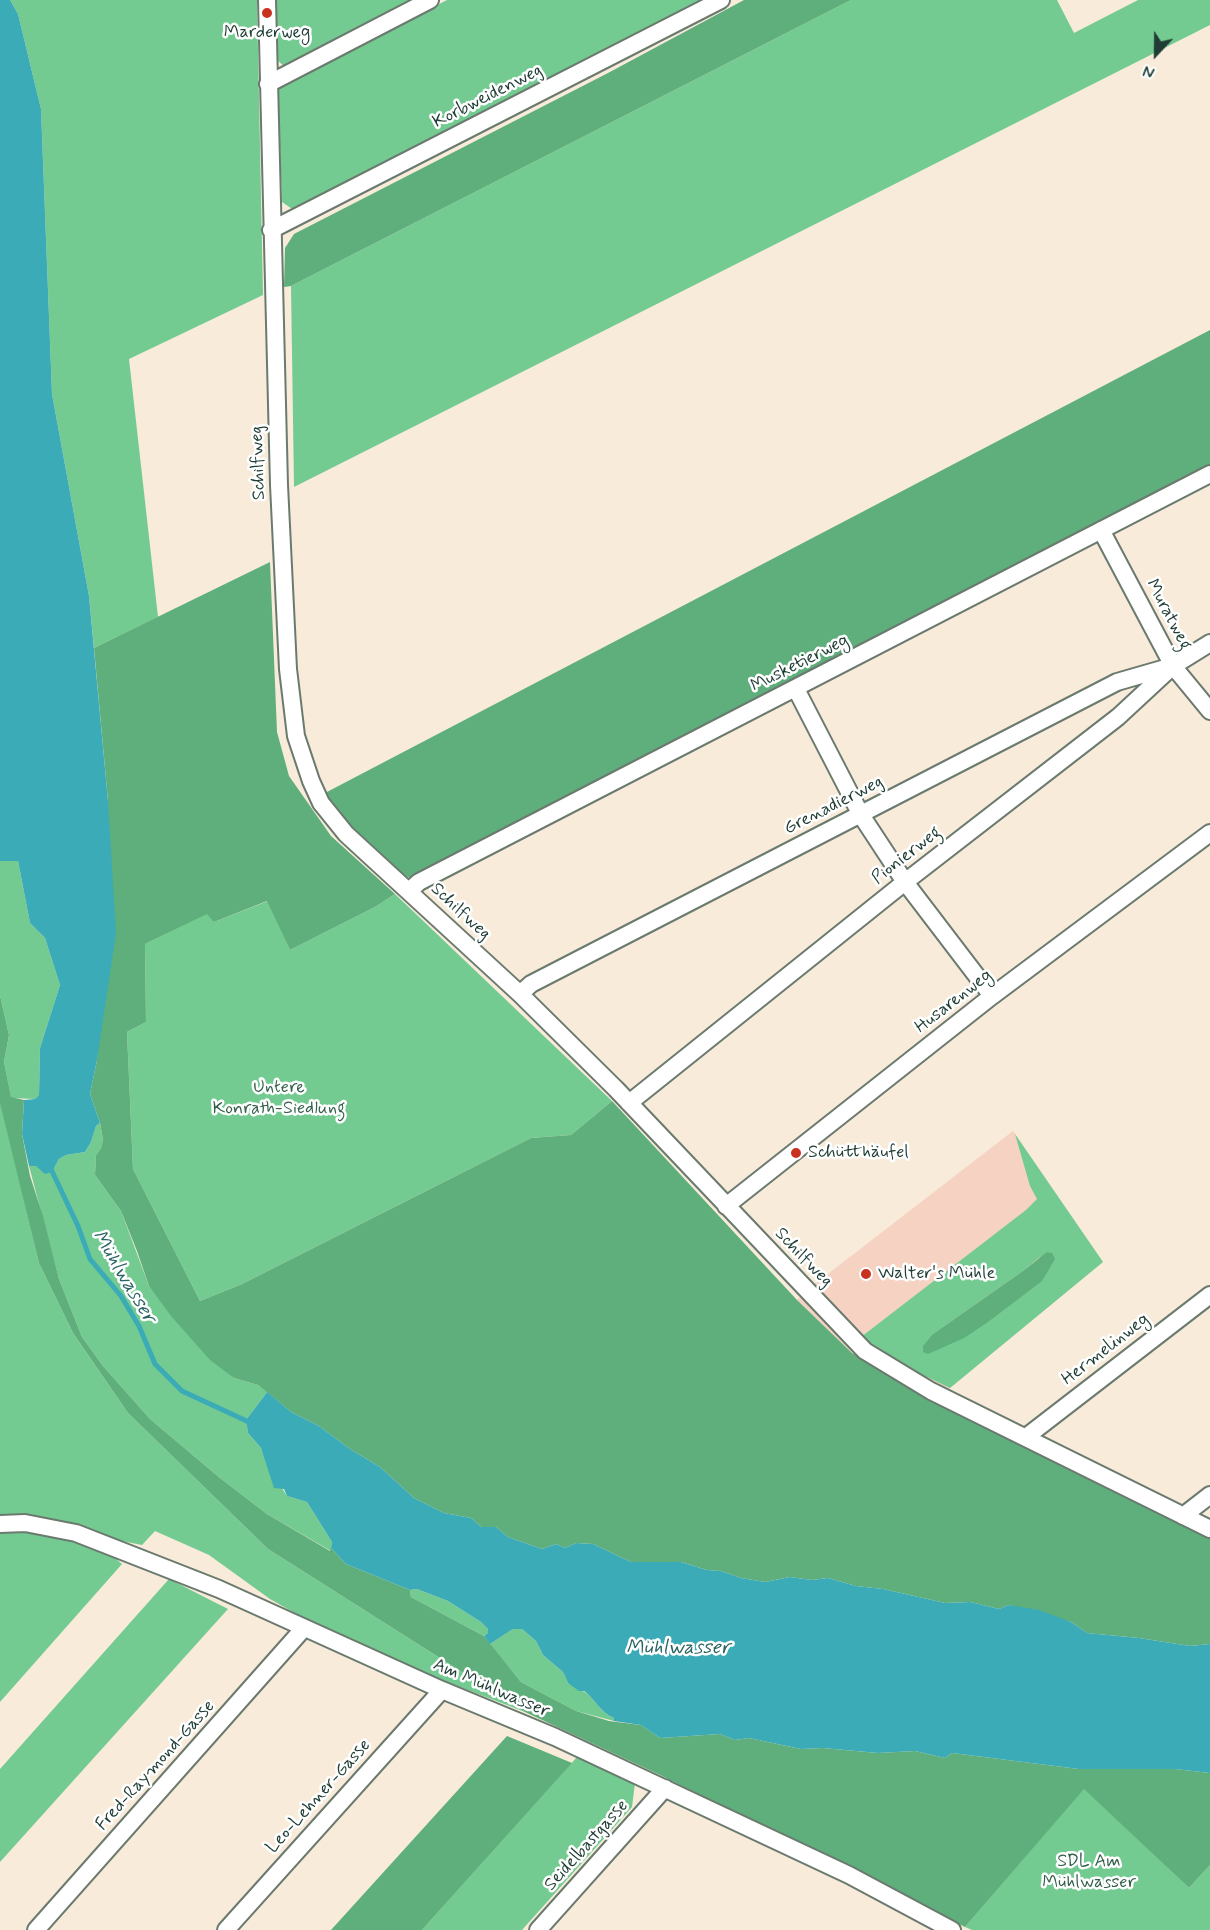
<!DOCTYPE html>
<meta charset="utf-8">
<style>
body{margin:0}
#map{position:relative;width:1210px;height:1930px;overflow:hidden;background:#f8ebda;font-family:Mynerve,sans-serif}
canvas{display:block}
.north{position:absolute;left:1126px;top:24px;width:60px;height:60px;-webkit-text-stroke:4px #fff;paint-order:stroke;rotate:202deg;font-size:16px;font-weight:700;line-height:24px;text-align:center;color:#1f3d34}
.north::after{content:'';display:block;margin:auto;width:21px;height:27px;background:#1f3d34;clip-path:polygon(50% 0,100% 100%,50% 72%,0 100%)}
</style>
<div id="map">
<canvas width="1210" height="1930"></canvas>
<div class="north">N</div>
</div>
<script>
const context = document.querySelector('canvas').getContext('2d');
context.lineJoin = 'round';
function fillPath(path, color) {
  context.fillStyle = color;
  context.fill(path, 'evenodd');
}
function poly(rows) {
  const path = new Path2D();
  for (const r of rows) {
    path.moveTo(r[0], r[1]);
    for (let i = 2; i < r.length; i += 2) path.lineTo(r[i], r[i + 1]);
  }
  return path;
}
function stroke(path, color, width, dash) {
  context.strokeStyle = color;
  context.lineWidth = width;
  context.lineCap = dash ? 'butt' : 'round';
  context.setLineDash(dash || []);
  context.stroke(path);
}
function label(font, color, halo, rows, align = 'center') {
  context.font = font + ' Mynerve,sans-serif';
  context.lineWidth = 5;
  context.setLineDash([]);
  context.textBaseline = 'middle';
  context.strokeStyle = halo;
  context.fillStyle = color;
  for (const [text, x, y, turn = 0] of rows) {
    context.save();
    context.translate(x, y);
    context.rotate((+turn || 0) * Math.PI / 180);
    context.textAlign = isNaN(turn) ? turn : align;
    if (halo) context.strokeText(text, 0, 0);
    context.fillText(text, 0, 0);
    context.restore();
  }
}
fillPath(poly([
 [1013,1131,1103,1262,933,1402,852,1353,797,1300,811,1287]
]), '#f5d2c2');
fillPath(poly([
 [10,0,257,0,263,295,129,359,158,617,94,648,89,596,52,394,41,109,18,14],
 [275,0,416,0,285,67,277,60],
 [447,0,705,0,295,211,282,202,278,87],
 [851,0,1057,0,1074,33,1138,0,1210,0,1210,25,294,487,291,286],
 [0,861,18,861,30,923,45,938,60,985,40,1048,39,1095,35,1099,11,1098,4,1062,9,1035,0,995],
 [395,894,612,1101,571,1135,531,1138,242,1284,200,1301,133,1169,127,1032,146,1022,145,944,210,912,214,922,268,901,290,950,375,907],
 [0,1097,39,1263,73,1333,128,1413,268,1549,525,1712,447,1682,330,1633,270,1599,209,1555,155,1531,142,1545,0,1517],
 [100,1123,103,1140,101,1148,96,1155,95,1175,121,1211,149,1286,234,1378,258,1385,267,1392,246,1420,248,1433,261,1448,268,1466,287,1496,307,1502,332,1542,331,1551,267,1514,220,1478,150,1419,103,1366,82,1337,59,1279,29,1166,36,1166,52,1172,59,1159,66,1155,85,1152,91,1142,96,1126],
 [1015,1134,1103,1262,950,1388,919,1373,861,1337,1026,1210,1037,1199,1030,1186],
 [1041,1256,988,1322,933,1334,1023,1271],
 [0,1530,23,1530,75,1540,109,1553,122,1564,0,1702],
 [169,1579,228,1609,0,1862,0,1769],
 [417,1589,448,1601,481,1622,488,1629,488,1633,484,1636,411,1597,410,1590],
 [513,1629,522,1629,536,1641,543,1655,563,1672,568,1683,588,1694,601,1709,608,1715,614,1718,614,1721,576,1711,521,1682,490,1644],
 [577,1757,635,1783,632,1807,522,1930,422,1930],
 [1084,1788,1189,1888,1210,1865,1210,1930,972,1930,965,1927]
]), '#73cb91');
fillPath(poly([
 [744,0,851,0,291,286,284,287,285,248,294,234,608,73],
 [1210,330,1210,468,421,874,410,878,400,874,345,824,325,793],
 [270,562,277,732,289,776,331,836,395,894,375,907,290,950,267,901,214,922,207,914,145,944,146,1022,127,1032,133,1169,200,1301,242,1284,531,1138,571,1135,612,1101,797,1300,852,1353,933,1402,957,1411,1210,1539,1210,1644,1190,1646,1139,1638,1087,1633,1071,1622,1009,1605,999,1609,970,1602,945,1603,883,1589,856,1586,828,1578,812,1580,790,1577,765,1582,741,1578,721,1571,707,1570,681,1562,631,1562,593,1544,576,1543,565,1548,556,1544,542,1549,508,1537,496,1527,481,1527,471,1518,444,1513,414,1498,380,1467,350,1449,319,1426,291,1412,258,1385,234,1378,210,1360,171,1316,149,1286,137,1251,121,1211,95,1175,96,1155,101,1148,103,1140,100,1123,90,1094,97,1060,108,801,94,648],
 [0,995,9,1035,4,1062,11,1097,24,1100,22,1134,30,1176,43,1216,59,1279,82,1337,103,1366,150,1419,220,1478,267,1514,330,1551,331,1548,346,1564,410,1590,411,1597,484,1636,521,1682,576,1711,609,1721,641,1725,660,1738,720,1734,735,1740,749,1738,801,1749,823,1748,878,1753,915,1751,945,1758,952,1753,1079,1769,1175,1769,1210,1773,1210,1865,1189,1888,1084,1789,965,1927,660,1775,525,1712,268,1549,128,1413,73,1333,39,1263,0,1103],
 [1047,1252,1052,1253,1055,1259,1042,1281,988,1322,964,1338,928,1354,923,1352,923,1346,933,1334,1023,1271],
 [507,1736,572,1763,422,1930,331,1930]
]), '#5eaf7b');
fillPath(poly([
 [0,0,10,0,18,14,41,109,52,394,89,596,108,801,116,933,97,1060,90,1094,100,1123,96,1126,91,1142,85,1152,66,1155,59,1159,52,1172,45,1174,36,1166,29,1166,22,1134,24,1100,35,1099,39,1095,40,1048,60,985,45,938,30,923,18,861,0,861],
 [267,1392,291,1412,319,1426,350,1449,380,1467,414,1498,444,1513,471,1518,481,1527,496,1527,508,1537,542,1549,556,1544,565,1548,576,1543,593,1544,631,1562,681,1562,707,1570,721,1571,741,1578,765,1582,790,1577,812,1580,828,1578,856,1586,883,1589,945,1603,970,1602,999,1609,1009,1605,1039,1610,1071,1622,1087,1633,1139,1638,1190,1646,1210,1644,1210,1773,1175,1769,1079,1769,952,1753,945,1758,915,1751,878,1753,823,1748,801,1749,749,1738,735,1740,720,1734,660,1738,641,1725,614,1721,614,1718,608,1715,601,1709,588,1694,584,1691,579,1691,568,1683,563,1672,543,1655,536,1641,522,1629,513,1629,490,1644,484,1636,488,1633,488,1629,481,1622,448,1601,417,1589,410,1590,346,1564,331,1548,332,1542,307,1502,287,1496,284,1489,274,1488,261,1448,248,1433,246,1420]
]), '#3babb7');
stroke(poly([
 [50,1167,78,1226,90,1259,121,1296,139,1326,155,1364,182,1391,251,1423]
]), '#3babb7', 5);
const minor = poly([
 [267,0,279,485,288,669,296,736,311,781,321,803,346,834,520,994,616,1089,865,1351,931,1391,1210,1529],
 [268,84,430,0],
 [271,230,721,0],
 [1101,530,1173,666,1210,711],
 [796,689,861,815,905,882,992,996],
 [409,891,419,882,1210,474],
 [520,994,531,984,1117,682,1169,667],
 [629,1103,905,882,1118,717,1173,666,1210,643],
 [726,1206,992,996,1210,833],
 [1026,1437,1210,1295],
 [1183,1516,1210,1495],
 [0,1524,25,1523,76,1533,219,1589,442,1690,555,1737,849,1875,952,1930],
 [36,1930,304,1628],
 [226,1930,442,1690],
 [538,1930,665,1788]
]);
stroke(minor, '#6b7a6e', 20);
stroke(minor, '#fff', 16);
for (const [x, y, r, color] of [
 [267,13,6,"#c8321e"],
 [796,1153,6,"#c8321e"],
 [866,1274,6,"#c8321e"]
]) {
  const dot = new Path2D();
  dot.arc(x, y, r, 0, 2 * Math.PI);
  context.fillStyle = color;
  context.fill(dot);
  stroke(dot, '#fff', 2);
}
label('18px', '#1f3d34', '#fff', [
 ["Marderweg",267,33,"center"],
 ["Schütthäufel",808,1153],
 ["Walter's Mühle",878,1274]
], 'left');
label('18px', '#1f3d34', '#fff', [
 ["Korbweidenweg",488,97,-27],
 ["Schilfweg",259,463,-92],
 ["Muratweg",1168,615,62],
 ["Musketierweg",800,664,-27],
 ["Grenadierweg",834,806,-27],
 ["Pionierweg",907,856,-38],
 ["Schilfweg",460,912,43],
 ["Husarenweg",954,1002,-38],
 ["Schilfweg",803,1258,46],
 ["Hermelinweg",1106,1350,-38],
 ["Am Mühlwasser",491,1689,23],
 ["Fred-Raymond-Gasse",156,1766,-48],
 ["Leo-Lehner-Gasse",319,1797,-48],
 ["Seidelbastgasse",587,1846,-48]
]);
label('18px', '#34604b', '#fff', [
 ["Untere",279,1088],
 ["Konrath-Siedlung",279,1109],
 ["SDL Am",1089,1862],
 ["Mühlwasser",1089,1883]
]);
label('italic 20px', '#296462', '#fff', [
 ["Mühlwasser",123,1277,59],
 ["Mühlwasser",678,1649]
]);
</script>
